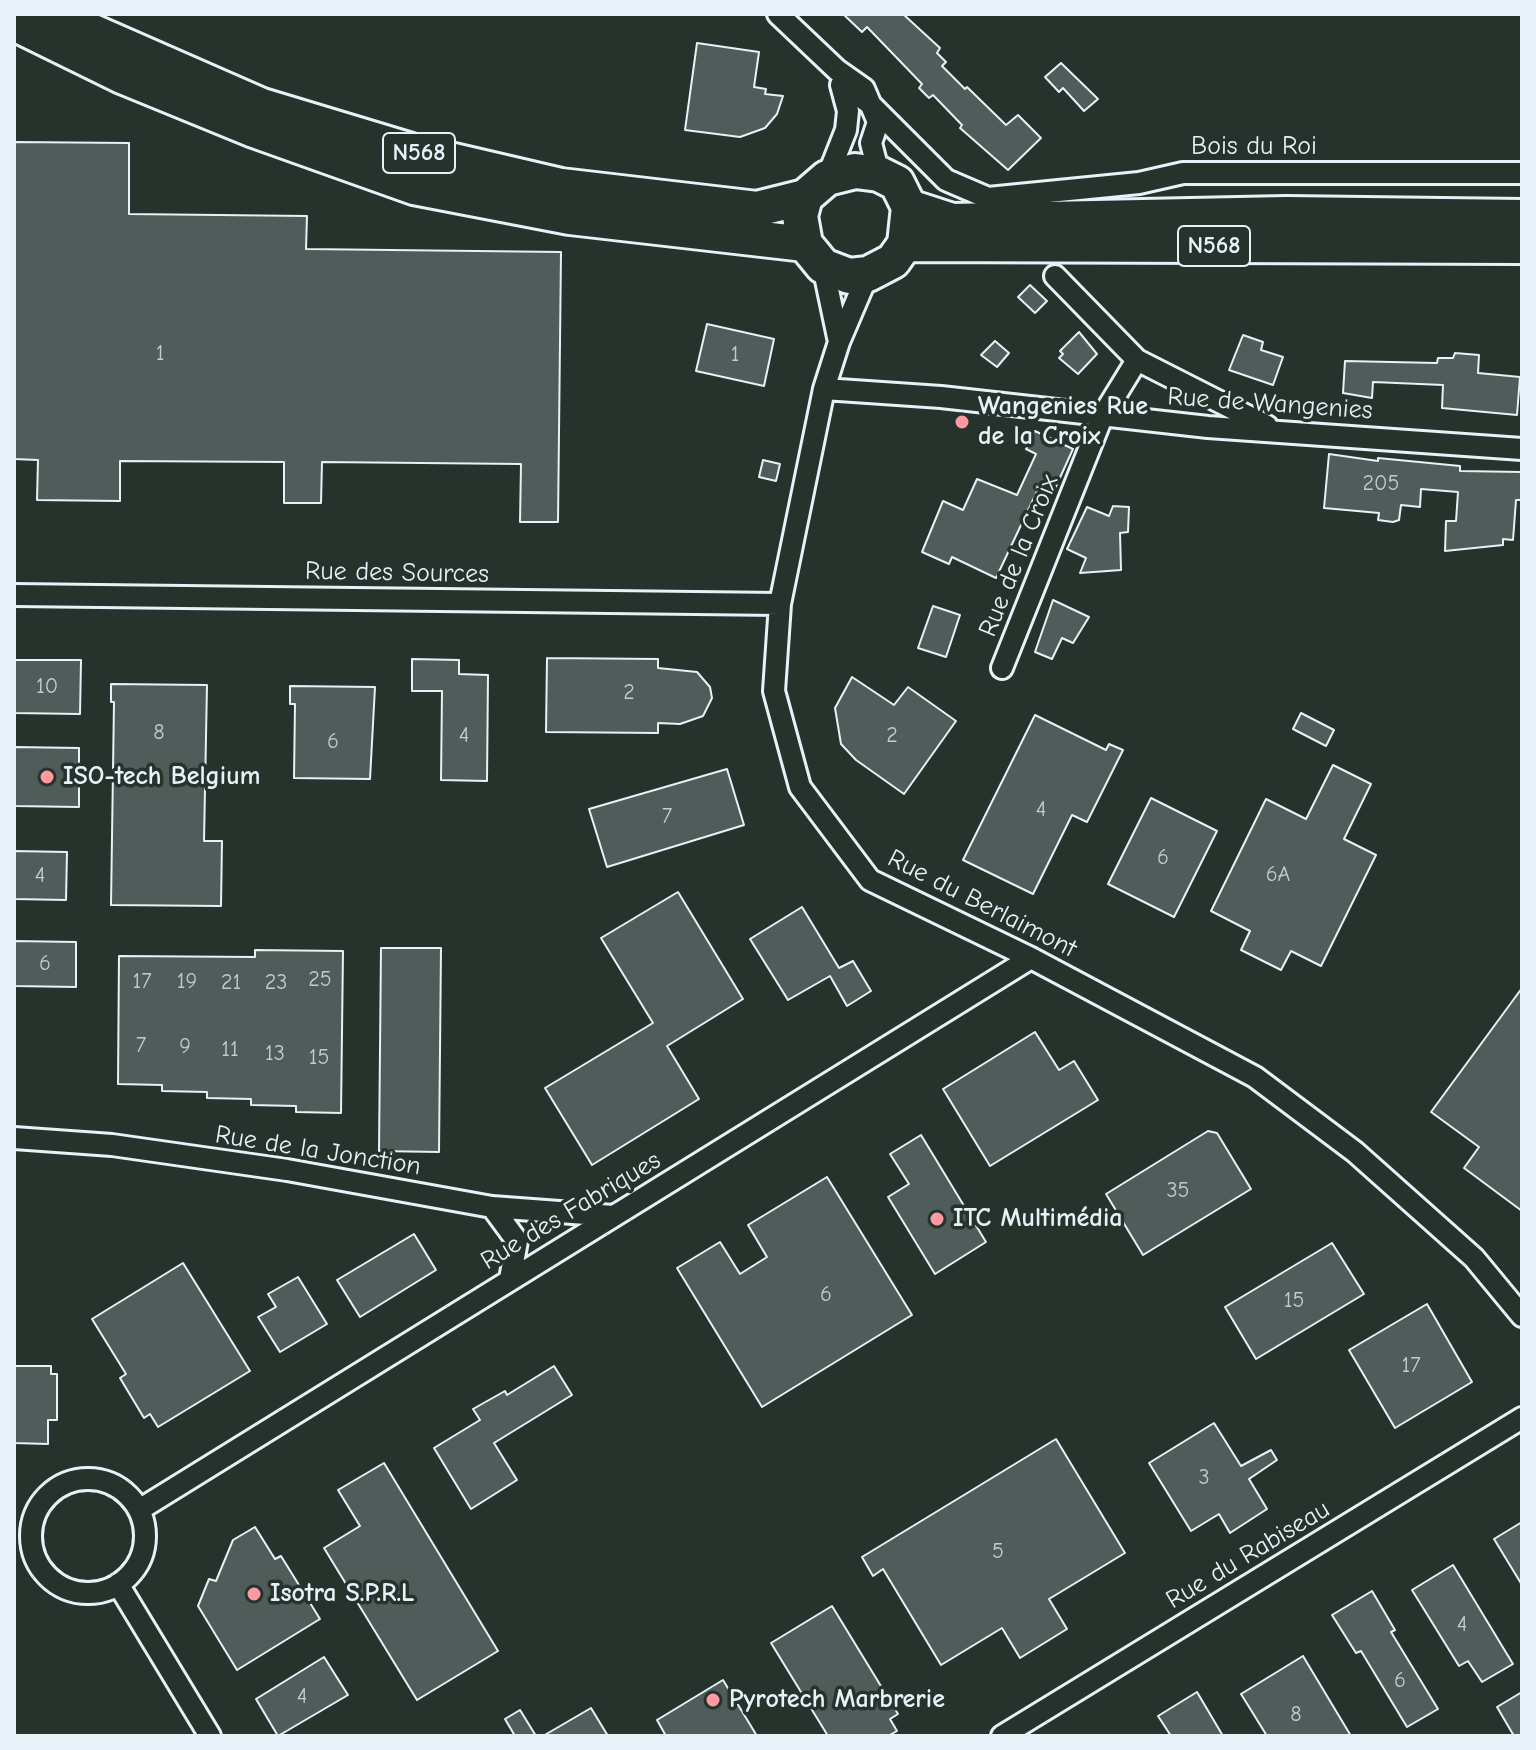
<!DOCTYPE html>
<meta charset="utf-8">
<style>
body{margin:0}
#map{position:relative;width:1536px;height:1750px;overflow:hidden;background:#26332d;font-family:"Comic Neue",sans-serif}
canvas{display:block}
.frame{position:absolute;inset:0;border:16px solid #e8f1f8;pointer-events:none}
</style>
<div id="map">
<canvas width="1536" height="1750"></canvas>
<div class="frame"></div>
</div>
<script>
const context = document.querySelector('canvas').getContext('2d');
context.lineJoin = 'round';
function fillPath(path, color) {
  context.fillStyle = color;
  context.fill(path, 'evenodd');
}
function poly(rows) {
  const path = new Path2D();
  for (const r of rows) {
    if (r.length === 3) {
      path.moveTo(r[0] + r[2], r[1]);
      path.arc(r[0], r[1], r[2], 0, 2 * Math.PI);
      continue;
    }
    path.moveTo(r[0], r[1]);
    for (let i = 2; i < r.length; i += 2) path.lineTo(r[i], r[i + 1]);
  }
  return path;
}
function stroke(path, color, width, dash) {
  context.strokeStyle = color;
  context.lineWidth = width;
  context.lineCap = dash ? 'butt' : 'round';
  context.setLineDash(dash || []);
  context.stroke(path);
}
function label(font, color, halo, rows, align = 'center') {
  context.font = font + ' "Comic Neue",sans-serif';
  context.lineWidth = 7;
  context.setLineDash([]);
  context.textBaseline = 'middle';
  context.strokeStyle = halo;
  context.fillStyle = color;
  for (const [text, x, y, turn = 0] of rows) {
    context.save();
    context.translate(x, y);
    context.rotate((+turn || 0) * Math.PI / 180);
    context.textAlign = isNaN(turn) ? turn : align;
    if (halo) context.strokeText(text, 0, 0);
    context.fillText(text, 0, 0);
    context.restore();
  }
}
const building = poly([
 [843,14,903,14,940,48,937,53,946,62,942,66,965,89,967,87,1006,125,1018,115,1041,138,1008,170,960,128,962,125,933,95,929,98,919,88,922,84,867,27,862,32,843,14],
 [697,43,759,52,754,87,766,89,765,94,783,96,777,114,765,128,740,137,685,130,697,43],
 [1061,63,1098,99,1084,111,1063,88,1059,92,1045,77,1061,63],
 [14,142,129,143,129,214,307,216,306,249,561,252,558,522,520,522,521,464,322,462,321,503,284,503,284,462,120,461,120,501,37,500,38,460,14,459,14,142],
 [1030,285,1047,301,1035,313,1018,297,1030,285],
 [707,324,774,339,764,386,696,371,707,324],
 [1079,332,1097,354,1078,374,1059,358,1063,354,1060,351,1079,332],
 [1243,335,1263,342,1261,350,1283,357,1273,385,1229,370,1243,335],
 [995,341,1009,353,997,367,981,355,995,341],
 [1455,353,1479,355,1478,373,1520,377,1517,415,1442,408,1443,385,1373,382,1372,398,1343,393,1345,361,1437,363,1438,358,1453,358,1455,353],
 [1035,431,1073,449,1053,493,1039,487,996,578,952,557,949,564,922,552,943,501,963,510,977,479,1017,495,1036,454,1026,449,1035,431],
 [1329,454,1378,461,1378,458,1460,466,1460,471,1522,472,1522,500,1516,500,1513,540,1503,539,1503,545,1445,551,1446,521,1456,521,1458,492,1421,489,1420,507,1401,505,1399,520,1393,522,1378,520,1379,513,1324,508,1329,454],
 [763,460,780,464,776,481,759,477,763,460],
 [1113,506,1129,507,1128,532,1120,533,1121,570,1080,573,1086,558,1067,549,1087,507,1109,516,1113,506],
 [1053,600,1089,617,1073,643,1062,638,1052,659,1035,652,1053,600],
 [933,606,960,615,946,657,918,648,933,606],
 [547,658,658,659,658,668,697,672,710,687,712,698,703,716,680,724,658,723,658,733,546,732,547,658],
 [412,659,459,660,459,674,488,675,487,781,441,780,442,691,412,691,412,659],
 [14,660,81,660,80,714,14,713,14,660],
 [852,677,894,705,908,687,956,721,904,794,856,760,841,744,835,708,852,677],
 [111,684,207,685,204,841,222,841,221,906,111,905,114,702,111,702,111,684],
 [290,686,375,687,370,779,294,778,295,704,290,704,290,686],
 [1301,713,1334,730,1326,746,1293,729,1301,713],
 [1035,715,1106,750,1109,744,1123,750,1087,822,1072,815,1033,894,963,860,1035,715],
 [14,747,79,748,79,807,14,806,14,747],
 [1333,765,1371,784,1344,839,1376,855,1321,966,1291,951,1281,970,1241,950,1250,931,1211,911,1266,799,1306,819,1333,765],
 [727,769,744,825,607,867,589,809,727,769],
 [1151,798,1217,831,1174,917,1108,884,1151,798],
 [14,851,67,852,66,900,14,899,14,851],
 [678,892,743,999,667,1046,699,1099,592,1165,545,1088,653,1023,601,938,678,892],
 [802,907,839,968,853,961,871,991,847,1006,830,976,788,1000,750,939,802,907],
 [14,941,76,942,76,987,14,986,14,941],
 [381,948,441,948,439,1152,379,1151,381,948],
 [255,950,343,951,341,1113,296,1112,296,1106,251,1105,251,1099,207,1098,207,1092,162,1091,162,1085,118,1084,119,956,255,957,255,950],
 [1522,988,1522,1211,1464,1168,1479,1147,1431,1112,1522,988],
 [1035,1032,1059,1070,1074,1061,1098,1100,990,1166,943,1089,1035,1032],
 [1208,1131,1217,1133,1251,1189,1143,1255,1106,1194,1208,1131],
 [921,1135,986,1242,935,1274,888,1197,909,1184,890,1154,921,1135],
 [827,1177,912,1315,762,1407,677,1268,720,1242,740,1274,767,1257,748,1225,827,1177],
 [414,1234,436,1270,360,1317,337,1280,414,1234],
 [1332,1243,1364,1294,1256,1359,1225,1307,1332,1243],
 [183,1263,250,1371,158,1427,150,1414,144,1418,120,1378,126,1374,92,1319,183,1263],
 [298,1277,327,1324,280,1352,258,1317,276,1307,268,1294,298,1277],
 [1427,1304,1472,1382,1395,1428,1349,1350,1427,1304],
 [14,1366,51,1366,51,1374,57,1374,57,1420,48,1420,48,1444,14,1443,14,1366],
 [554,1366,572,1395,494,1443,517,1480,471,1509,434,1448,480,1420,473,1409,505,1391,507,1395,554,1366],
 [1214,1423,1241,1466,1271,1450,1277,1460,1249,1479,1267,1509,1230,1533,1219,1514,1191,1531,1149,1463,1214,1423],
 [1056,1439,1125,1553,1049,1599,1067,1629,1020,1658,1002,1628,941,1665,883,1569,873,1576,862,1557,1056,1439],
 [384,1463,498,1651,417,1700,324,1548,360,1526,338,1490,384,1463],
 [1522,1522,1522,1585,1494,1539,1522,1522],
 [255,1527,275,1559,281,1556,320,1619,237,1670,198,1606,209,1579,216,1581,233,1540,255,1527],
 [1453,1565,1513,1664,1482,1682,1468,1661,1459,1666,1412,1590,1453,1565],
 [1372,1591,1395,1630,1391,1632,1438,1709,1407,1727,1361,1651,1356,1653,1332,1615,1372,1591],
 [832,1606,898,1714,890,1719,897,1731,888,1736,828,1736,771,1643,832,1606],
 [1303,1656,1351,1736,1267,1736,1241,1694,1303,1656],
 [324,1657,348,1695,278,1736,256,1699,324,1657],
 [723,1680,757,1736,666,1736,657,1720,723,1680],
 [1197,1692,1223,1736,1171,1736,1158,1716,1197,1692],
 [1522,1692,1522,1736,1514,1736,1497,1707,1522,1692],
 [591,1708,608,1736,543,1736,591,1708],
 [520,1710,536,1736,515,1736,505,1719,520,1710]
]);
fillPath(building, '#505c59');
stroke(building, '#e8f1f8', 2);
const street = poly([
 [778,14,837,70,864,89,878,122,871,143,879,174],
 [844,96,859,96,870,104,946,180,988,198,1139,183,1183,173,1522,173],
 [827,178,846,130,848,111,841,85],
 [823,266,839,342],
 [868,274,839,342,824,389,780,604,774,691,800,787,870,880,1031,958,1255,1077,1355,1152,1474,1258,1522,1316],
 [1055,276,1137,360,1267,426],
 [824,389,941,397,1208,427,1522,449],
 [14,595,780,604],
 [1002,668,1102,417,1137,360],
 [14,1138,112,1145,287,1170,492,1207,613,1216],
 [492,1207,517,1241,510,1279],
 [88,1536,57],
 [139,1510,1031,958],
 [118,1584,210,1736],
 [1002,1736,1522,1418]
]);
const highway = poly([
 [52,14,262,106,411,151,561,186,757,209,805,197,827,178,855,171,879,174,897,183,909,207,905,244,893,261,868,274,849,276,823,266,805,244,800,216,805,197],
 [14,23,122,76,254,130,414,187,570,217,805,244],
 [909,207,952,221,1286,214,1522,217],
 [905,244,1522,246]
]);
stroke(street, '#e8f1f8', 26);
stroke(highway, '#e8f1f8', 40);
stroke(street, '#26332d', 20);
stroke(highway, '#26332d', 34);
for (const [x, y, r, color] of [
 [962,422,8,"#ff9aa2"],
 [47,777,8,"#ff9aa2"],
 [937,1219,8,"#ff9aa2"],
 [254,1594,8,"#ff9aa2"],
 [713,1700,8,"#ff9aa2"]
]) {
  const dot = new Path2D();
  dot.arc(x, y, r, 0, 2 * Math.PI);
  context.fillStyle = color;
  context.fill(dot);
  stroke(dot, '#26332d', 3);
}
label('22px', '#c2ccd0', null, [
 ["1",160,354],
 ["1",735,355],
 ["205",1381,484],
 ["10",47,687],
 ["2",629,693],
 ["8",159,733],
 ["4",464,736],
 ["2",892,736],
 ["6",333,742],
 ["4",1041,810],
 ["7",667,817],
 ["6",1163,858],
 ["6A",1278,875],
 ["4",40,876],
 ["6",45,964],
 ["25",320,980],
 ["17",142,982],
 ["19",187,982],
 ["21",231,983],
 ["23",276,983],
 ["7",141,1046],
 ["9",185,1047],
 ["11",230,1050],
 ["13",275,1054],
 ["15",319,1058],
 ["35",1178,1191],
 ["6",826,1295],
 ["15",1294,1301],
 ["17",1411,1366],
 ["3",1204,1478],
 ["5",998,1552],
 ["4",1462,1625],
 ["6",1400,1681],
 ["4",302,1697],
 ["8",1296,1715]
]);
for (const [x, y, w] of [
 [419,153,72],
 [1214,246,72]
]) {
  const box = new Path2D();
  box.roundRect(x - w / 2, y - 20, w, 40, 6);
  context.fillStyle = '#26332d';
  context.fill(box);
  stroke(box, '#e8f1f8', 2);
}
label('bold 24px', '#e8f1f8', null, [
 ["N568",419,153],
 ["N568",1214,246]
]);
label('26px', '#e8f1f8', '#26332d', [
 ["Bois du Roi",1254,147],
 ["Rue de Wangenies",1270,404,4],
 ["Rue de la Croix",1019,556,-68],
 ["Rue des Sources",397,573,1],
 ["Rue du Berlaimont",982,904,27],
 ["Rue de la Jonction",318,1151,9],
 ["Rue des Fabriques",571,1211,-31],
 ["Rue du Rabiseau",1248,1555,-31]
]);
label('bold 26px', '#e8f1f8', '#26332d', [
 ["Wangenies Rue",978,407],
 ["de la Croix",978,437],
 ["ISO-tech Belgium",63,777],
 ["ITC Multimédia",953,1219],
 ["Isotra S.P.R.L",270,1594],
 ["Pyrotech Marbrerie",729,1700]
], 'left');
</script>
